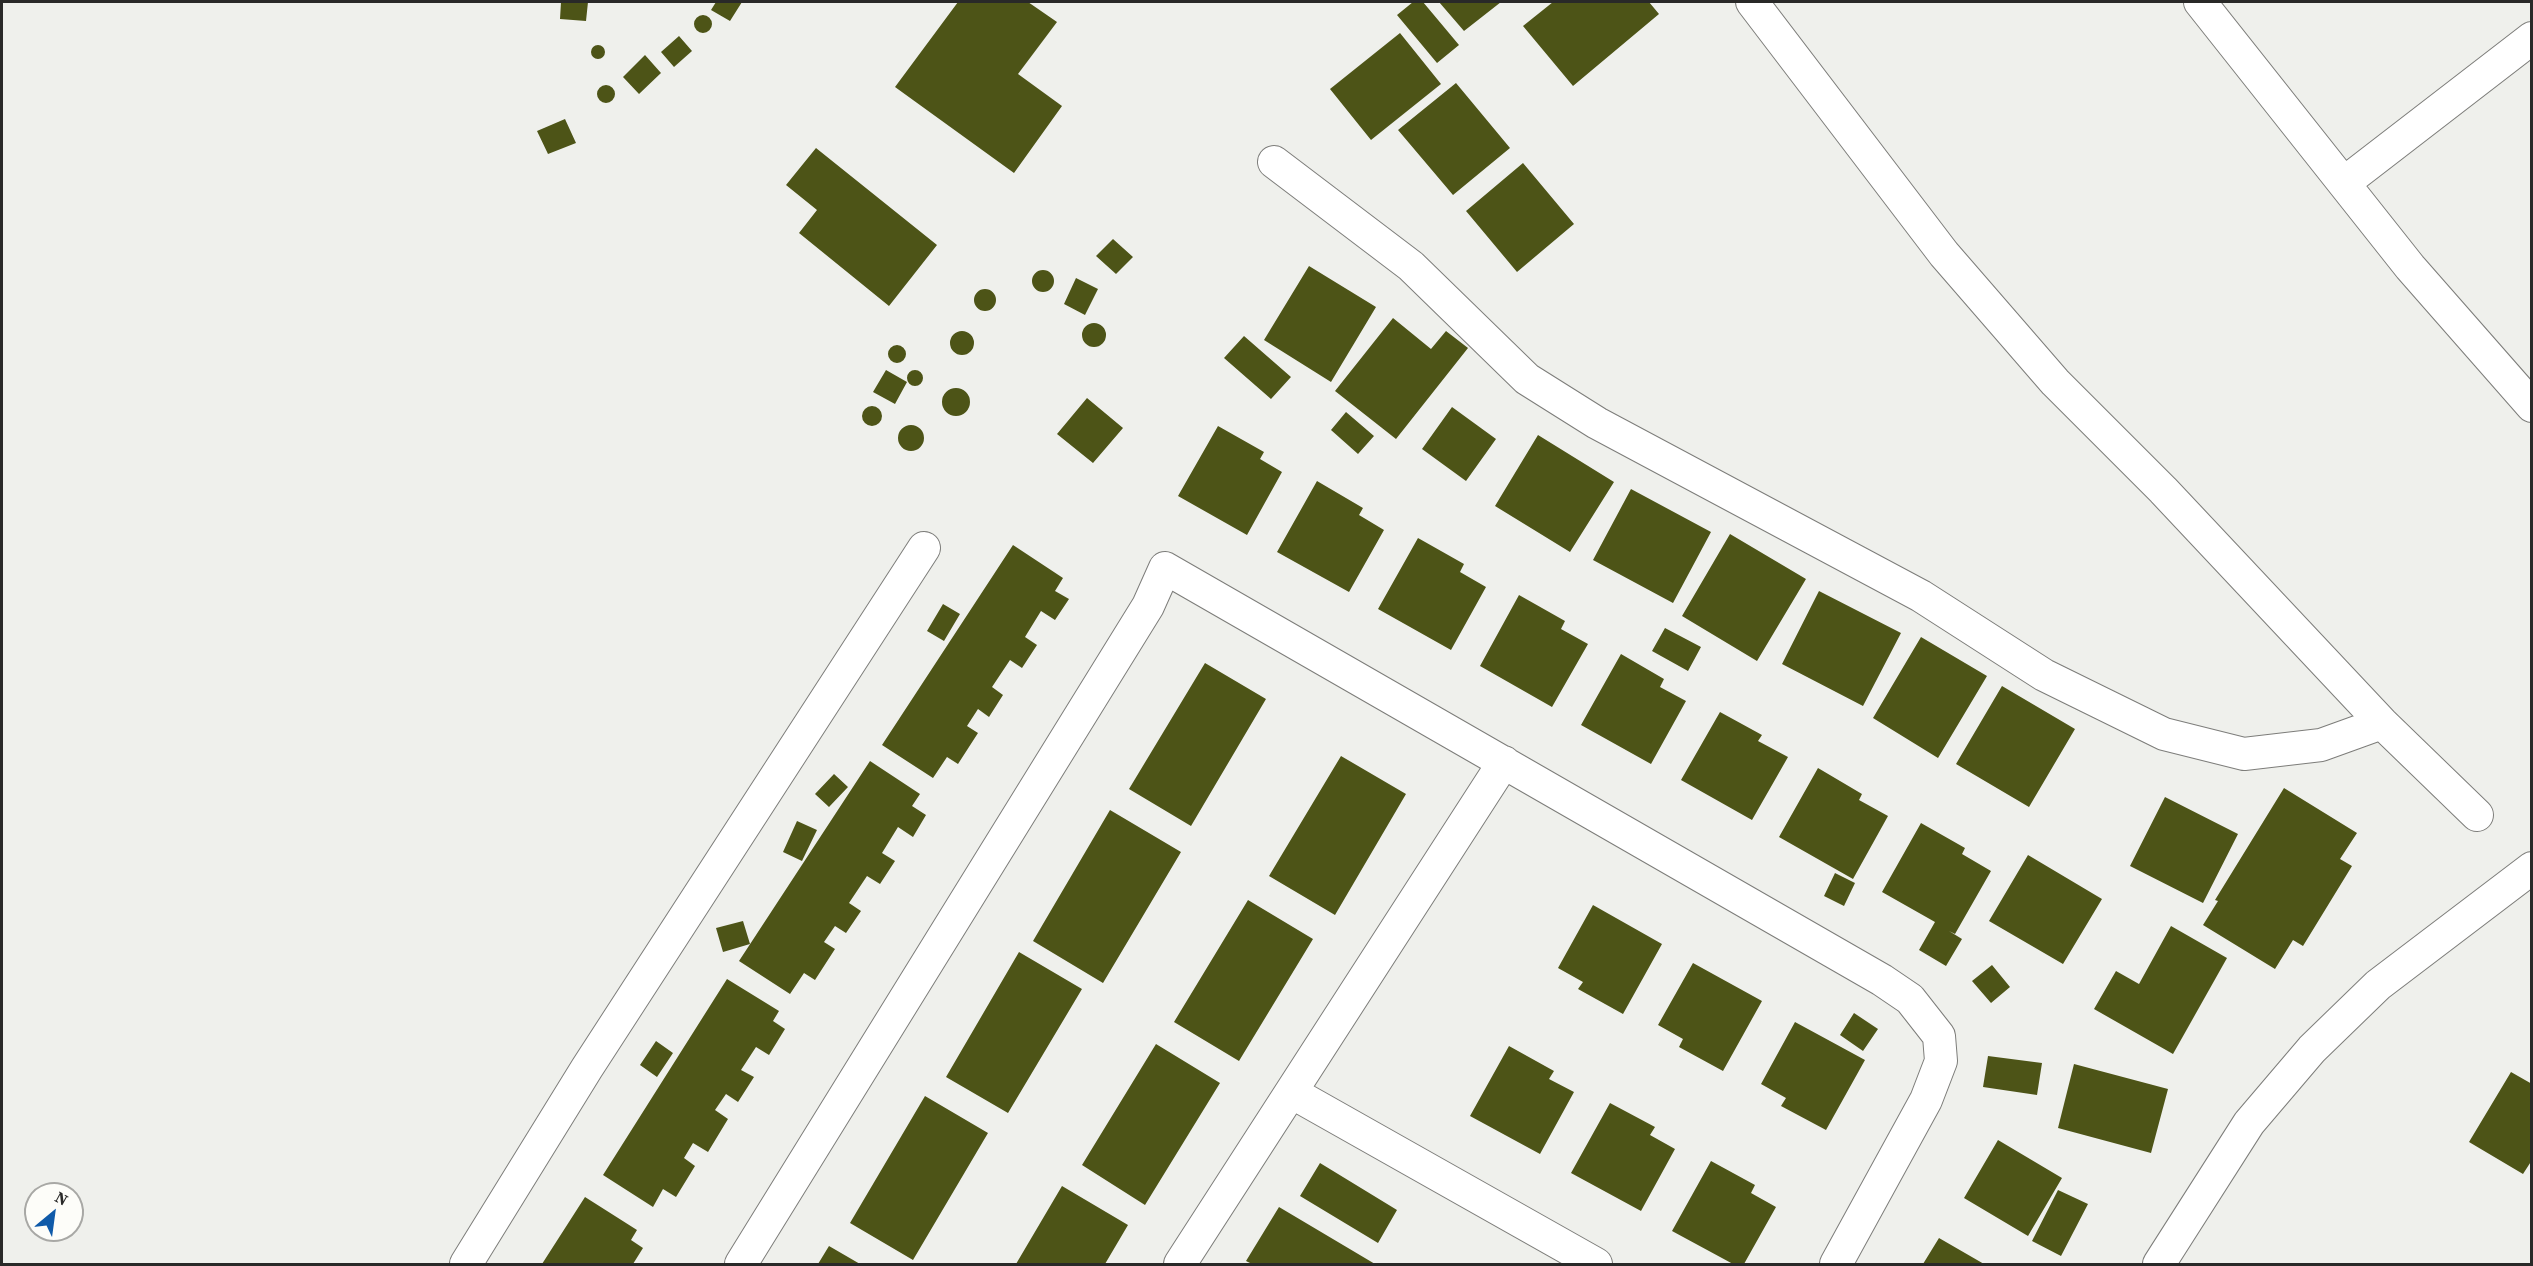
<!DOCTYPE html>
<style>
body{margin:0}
#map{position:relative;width:2533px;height:1266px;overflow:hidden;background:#eff0ec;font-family:"Source Serif 4",serif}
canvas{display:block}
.frame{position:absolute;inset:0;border:3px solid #292928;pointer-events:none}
.north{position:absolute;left:24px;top:1182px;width:60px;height:60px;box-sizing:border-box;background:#fdfdf9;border:2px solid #a8a8a5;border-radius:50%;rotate:29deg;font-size:16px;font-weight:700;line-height:24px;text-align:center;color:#292928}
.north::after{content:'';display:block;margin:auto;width:21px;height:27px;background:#0f5aa9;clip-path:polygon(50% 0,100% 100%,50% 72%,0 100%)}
</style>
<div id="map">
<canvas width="2533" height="1266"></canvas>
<div class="frame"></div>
<div class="north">N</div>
</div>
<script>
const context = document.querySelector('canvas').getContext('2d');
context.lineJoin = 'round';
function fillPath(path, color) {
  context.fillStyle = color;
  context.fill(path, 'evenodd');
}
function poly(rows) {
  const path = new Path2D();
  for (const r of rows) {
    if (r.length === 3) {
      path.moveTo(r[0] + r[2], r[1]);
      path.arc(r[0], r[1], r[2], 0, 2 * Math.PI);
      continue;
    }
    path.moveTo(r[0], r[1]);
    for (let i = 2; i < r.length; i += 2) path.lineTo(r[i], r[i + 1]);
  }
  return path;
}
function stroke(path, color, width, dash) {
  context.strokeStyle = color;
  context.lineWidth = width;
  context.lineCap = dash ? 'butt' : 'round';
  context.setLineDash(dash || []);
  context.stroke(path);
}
fillPath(poly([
 [561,2,588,2,586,21,560,19],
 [716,2,742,2,730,21,711,10],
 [958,2,1028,2,1057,22,1018,74,1062,106,1014,173,895,87],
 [1413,2,1423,2,1459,45,1437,63,1397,15],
 [1439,2,1501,2,1464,31],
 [1553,2,1649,2,1659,14,1573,86,1523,26],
 [703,24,9],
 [1400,33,1441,84,1371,140,1330,89],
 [679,36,692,51,674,67,661,52],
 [598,52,7],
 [645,55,661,73,639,94,623,77],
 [1456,83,1510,148,1453,195,1398,130],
 [606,94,9],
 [565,119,576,143,548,154,537,131],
 [816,148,937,245,889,306,799,233,817,210,786,185],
 [1523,163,1574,224,1517,272,1466,211],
 [1113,239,1133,257,1116,274,1096,256],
 [1309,266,1376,307,1331,382,1264,340],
 [1043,281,11],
 [1076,278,1098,289,1085,315,1064,304],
 [985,300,11],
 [1393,318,1431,349,1446,331,1468,348,1396,439,1335,391],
 [1094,335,12],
 [962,343,12],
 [1244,336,1291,377,1271,399,1224,358],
 [897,354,9],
 [886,370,907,382,895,404,873,392],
 [915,378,8],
 [956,402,14],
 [1087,398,1123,428,1093,463,1057,434],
 [872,416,10],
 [1452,407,1496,439,1466,481,1422,449],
 [1346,412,1374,436,1358,454,1331,430],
 [911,438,13],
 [1218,426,1264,452,1260,459,1282,472,1247,535,1178,496],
 [1538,435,1614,482,1570,552,1495,506],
 [1317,481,1363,508,1359,515,1384,530,1349,592,1277,552],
 [1631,489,1711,532,1673,603,1593,560],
 [1730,534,1806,579,1757,661,1682,616],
 [1418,538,1464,564,1460,572,1486,587,1451,650,1378,609],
 [1013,545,1063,578,1055,591,1069,599,1055,620,1041,611,1025,637,1037,645,1022,668,1010,660,992,687,1003,695,989,717,978,709,967,726,978,733,958,764,947,757,933,778,882,745],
 [1819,591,1901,633,1863,706,1782,664],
 [1519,595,1565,621,1561,629,1588,644,1552,707,1480,666],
 [943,604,960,614,944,641,927,631],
 [1665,628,1701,647,1688,671,1652,651],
 [1921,637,1987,676,1938,758,1873,718],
 [1621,654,1664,679,1660,687,1686,701,1651,764,1581,725],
 [1205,663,1266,699,1191,826,1129,789],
 [2002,686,2075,729,2029,807,1956,764],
 [1720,712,1762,735,1758,741,1788,757,1752,820,1681,780],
 [1341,756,1406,794,1335,915,1269,876],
 [870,761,920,794,912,806,926,815,913,837,898,827,882,853,895,861,880,884,867,876,849,903,861,911,846,933,835,926,824,942,835,949,815,980,804,973,790,994,739,961],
 [1818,768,1862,794,1859,800,1888,816,1853,879,1779,837],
 [834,774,848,787,829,807,815,794],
 [2284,788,2357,833,2340,859,2352,866,2303,946,2293,940,2275,969,2203,925,2218,901,2215,900],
 [2165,797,2238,834,2203,903,2130,866],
 [1110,810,1181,852,1103,983,1033,941],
 [797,821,817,830,802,861,783,852],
 [1921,823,1965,848,1962,854,1991,871,1955,934,1949,931,1962,939,1946,966,1919,950,1935,922,1882,892],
 [2028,855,2102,899,2063,964,1989,921],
 [1835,873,1855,883,1844,906,1824,896],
 [1248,900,1313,939,1239,1061,1174,1022],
 [1593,905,1662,944,1623,1014,1578,989,1583,982,1558,968],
 [743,921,750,944,723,952,716,928],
 [2171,926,2227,958,2173,1054,2094,1009,2116,971,2139,984],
 [1019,952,1082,989,1008,1113,946,1077],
 [1693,963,1762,1001,1723,1071,1679,1047,1683,1039,1658,1025],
 [1992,965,2010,987,1991,1003,1972,981],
 [727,979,779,1011,773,1021,785,1029,769,1055,756,1047,741,1070,754,1077,738,1102,726,1094,715,1110,728,1119,708,1152,693,1143,684,1158,695,1166,676,1197,663,1189,653,1207,603,1175],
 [1854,1013,1878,1029,1863,1051,1840,1035],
 [1795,1022,1865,1060,1826,1130,1781,1106,1786,1098,1761,1084],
 [656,1041,673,1053,657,1077,640,1065],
 [1156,1044,1220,1083,1145,1205,1082,1165],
 [1509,1046,1554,1071,1549,1079,1574,1092,1540,1154,1470,1116],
 [1988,1056,2042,1063,2037,1095,1983,1087],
 [2074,1064,2168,1089,2151,1153,2058,1128],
 [2511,1072,2532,1084,2532,1160,2523,1174,2469,1142],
 [925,1096,988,1133,913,1260,850,1223],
 [1610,1103,1655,1127,1650,1135,1675,1149,1641,1211,1571,1173],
 [1998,1140,2062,1178,2028,1236,1964,1198],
 [1711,1161,1755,1185,1751,1193,1776,1207,1744,1264,1733,1264,1672,1231],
 [1320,1163,1397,1210,1378,1243,1300,1196],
 [1062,1186,1128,1225,1105,1264,1016,1264],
 [2058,1190,2088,1204,2061,1256,2032,1241],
 [585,1197,637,1230,631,1240,643,1248,633,1264,542,1264],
 [1279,1207,1375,1264,1252,1264,1246,1261],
 [1939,1238,1984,1264,1923,1264],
 [829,1246,860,1264,818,1264]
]), '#4d5417');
const street = poly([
 [1752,2,1944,254,2055,382,2163,490,2382,723,2477,815],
 [2200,2,2410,267,2532,406],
 [1274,162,1411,266,1527,379,1597,423,1921,596,2044,675,2164,734,2244,754,2321,745,2382,723],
 [2344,183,2532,38],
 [1291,1092,1596,1264],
 [466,1264,587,1068,924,548],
 [741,1264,1148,606,1165,568,1882,980,1910,999,1939,1036,1941,1061,1926,1100,1836,1264],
 [1180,1264,1504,762],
 [2159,1264,2249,1123,2312,1049,2378,985,2532,868]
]);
stroke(street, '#7d7d7a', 34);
stroke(street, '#fff', 32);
</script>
